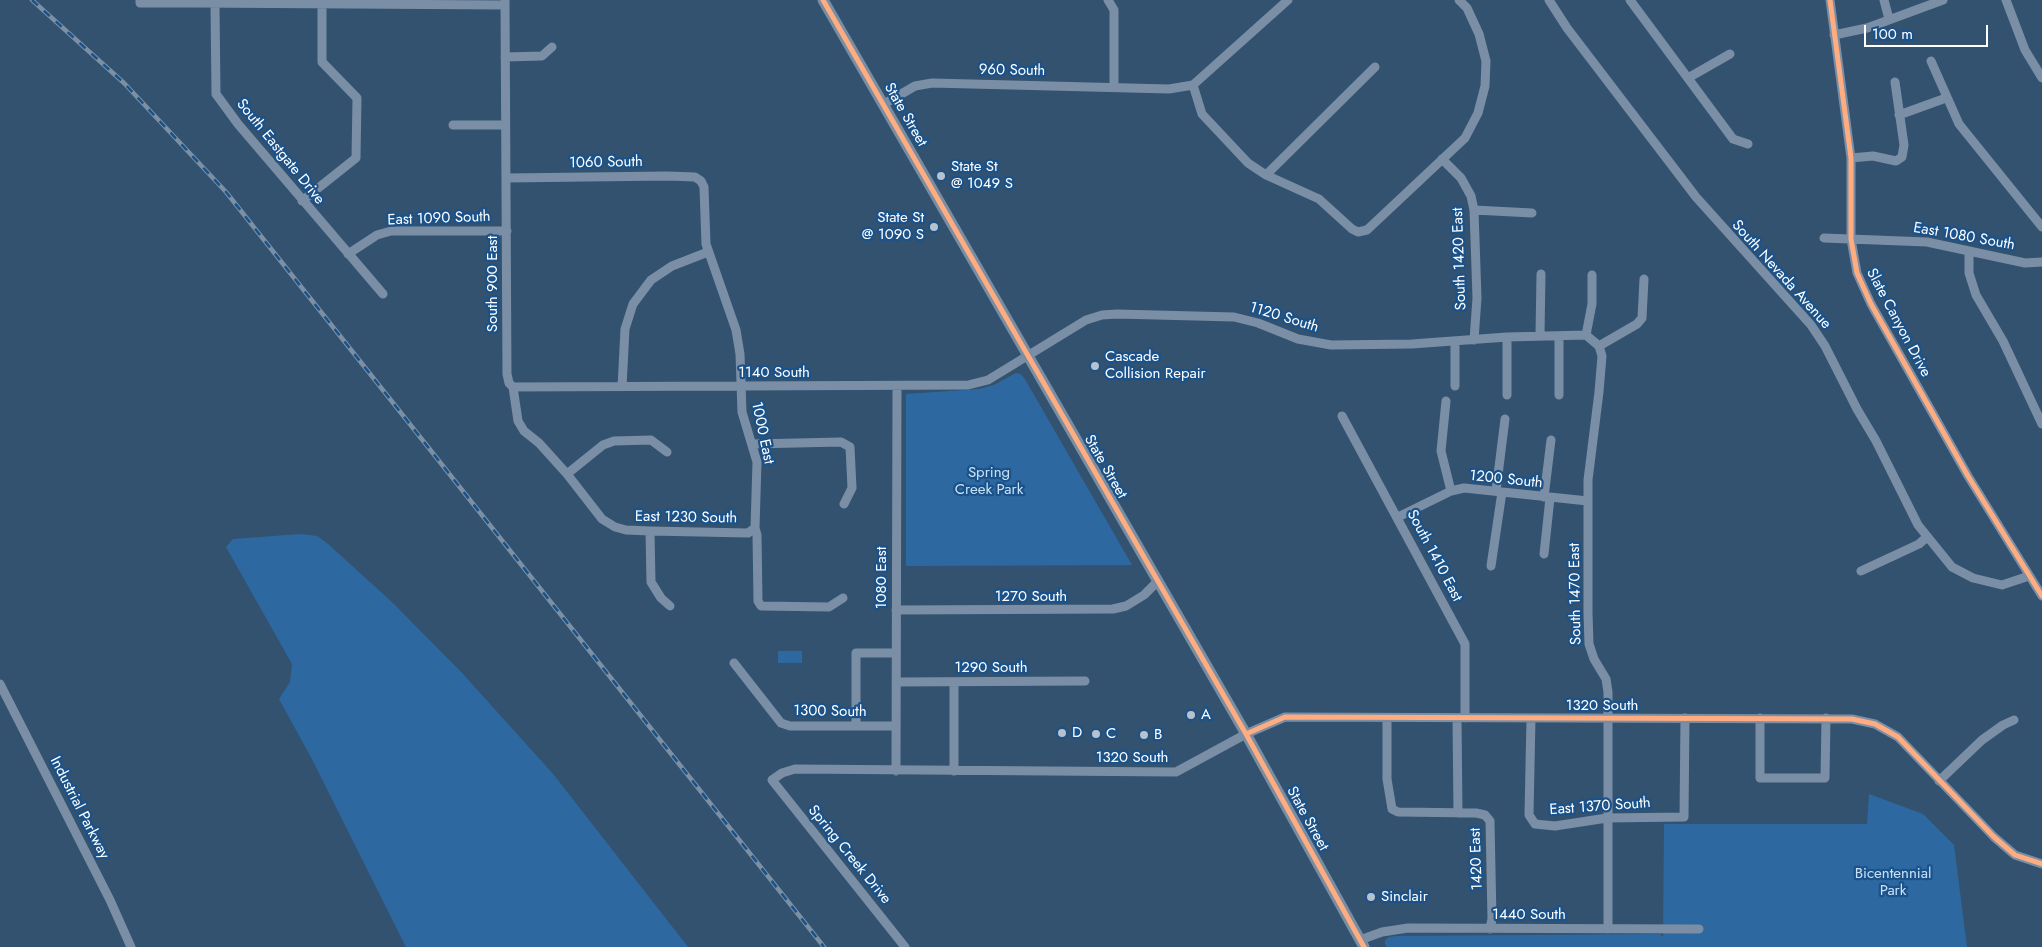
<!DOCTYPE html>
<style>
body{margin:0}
#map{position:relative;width:2042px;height:947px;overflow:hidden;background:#335270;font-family:Jost,sans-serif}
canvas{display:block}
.scale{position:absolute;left:1864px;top:25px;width:124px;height:22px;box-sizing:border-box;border:2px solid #fff;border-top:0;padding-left:6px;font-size:15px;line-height:18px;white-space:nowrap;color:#fff;-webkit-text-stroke:4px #1a5289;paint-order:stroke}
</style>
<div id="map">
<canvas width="2042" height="947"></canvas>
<div class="scale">100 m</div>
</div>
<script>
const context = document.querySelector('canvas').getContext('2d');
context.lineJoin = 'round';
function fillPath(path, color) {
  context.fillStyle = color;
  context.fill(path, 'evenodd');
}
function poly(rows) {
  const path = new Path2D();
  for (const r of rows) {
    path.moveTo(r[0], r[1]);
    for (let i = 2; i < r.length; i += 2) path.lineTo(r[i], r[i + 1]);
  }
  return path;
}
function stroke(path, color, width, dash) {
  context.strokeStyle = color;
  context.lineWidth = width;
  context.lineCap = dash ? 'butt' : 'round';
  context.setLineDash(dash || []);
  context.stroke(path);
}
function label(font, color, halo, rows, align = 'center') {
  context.font = font + ' Jost,sans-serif';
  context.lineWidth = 4.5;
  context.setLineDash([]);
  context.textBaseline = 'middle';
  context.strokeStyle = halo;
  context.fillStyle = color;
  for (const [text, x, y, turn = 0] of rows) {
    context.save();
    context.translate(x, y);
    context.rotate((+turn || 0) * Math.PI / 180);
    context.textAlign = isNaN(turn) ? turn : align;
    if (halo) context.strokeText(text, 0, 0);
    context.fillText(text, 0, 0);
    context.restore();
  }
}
fillPath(poly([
 [1016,373,1021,374,1026,381,1132,565,906,566,906,394,979,389,994,385],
 [300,534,317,536,327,543,393,603,463,674,554,775,688,947,406,947,313,761,279,699,290,682,292,664,226,547,233,539],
 [778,651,802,651,802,663,778,663],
 [1869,794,1923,814,1954,845,1967,947,1387,947,1385,944,1385,940,1389,937,1396,936,1660,934,1663,937,1664,824,1867,824]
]), '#2e68a0');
stroke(poly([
 [140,0,140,3,193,3,505,5],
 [505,0,507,374,509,383,513,387,518,421,524,431,539,443,567,474,602,519,615,527,626,530,650,531,748,533,755,528],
 [1108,0,1114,10,1114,87],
 [1549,0,1567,28,1696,197,1811,325,1825,346,1857,409,1876,441,1918,525,1952,567,1973,578,2002,585,2029,576],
 [1630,0,1733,139,1748,144],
 [1830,0,1851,158,1851,239,1857,273,1871,304,1968,476,2042,596],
 [1884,0,1889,19],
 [2006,0,2025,50,2042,78],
 [215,4,216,94,238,124,383,294],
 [1834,35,1867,28,1943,0],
 [505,57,542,56,552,47],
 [1931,61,1959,124,2042,227],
 [1688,78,1730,54],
 [1193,85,1202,114,1248,163,1266,175,1319,199,1352,229,1358,232,1367,230,1465,138,1478,113,1485,86,1486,61,1479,34,1467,8,1459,0],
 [884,104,915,86,932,83,1169,89,1193,85,1288,0],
 [1899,115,1946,98],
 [453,125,505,125],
 [1851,158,1873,156,1896,161,1902,157,1904,145,1895,82],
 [1442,159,1461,178,1471,196,1474,210,1477,298,1474,340],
 [1266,175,1375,67],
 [506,178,667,176,695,177,701,181,704,187,706,244,736,330,740,354,742,412,757,462,755,528,757,535,758,601,761,606,829,607,843,598],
 [302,201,356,158,357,98,322,62,322,5],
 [1474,210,1532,213],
 [1824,238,1927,242,2025,263,2042,262],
 [1969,251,1969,273,1976,295,2003,341,2042,424],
 [348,254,377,235,391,231,507,231],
 [1540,335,1541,274],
 [1586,335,1592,304,1592,275],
 [1507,337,1507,395],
 [1599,346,1602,356,1599,392,1588,480,1588,613,1589,644,1594,659,1606,679,1608,692,1608,929],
 [1599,346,1637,324,1642,318,1644,279],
 [1455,386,1455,342],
 [513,387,968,385,988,380,1086,320,1102,315,1117,314,1234,317,1258,323,1298,339,1331,345,1412,344,1507,337,1586,335,1599,346],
 [622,387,625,329,633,304,651,280,672,266,708,252],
 [1559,395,1559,336],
 [1446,401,1441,451,1451,491],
 [1342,416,1465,644,1465,718],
 [752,444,841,442,850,447,852,488,844,504],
 [567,474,603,445,614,441,651,440,667,452],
 [1496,491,1505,419],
 [1544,497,1551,440],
 [1398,517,1451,491,1464,488,1588,501],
 [650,531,651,582,661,598,670,606],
 [1544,554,1550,498],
 [1491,566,1502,492],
 [1861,571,1919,544,1927,537],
 [896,610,1113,609,1126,606,1144,595,1157,582],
 [734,663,781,723,790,726,896,726],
 [896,682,1085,681],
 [954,682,954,771],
 [0,684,110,900,131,947],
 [1387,718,1387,779,1392,809,1398,812,1476,813,1485,815,1490,821,1492,919,1490,929],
 [1457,718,1458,813],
 [1531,718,1529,815,1535,824,1555,826,1607,818,1684,817,1685,718],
 [1760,718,1760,778,1825,778,1826,718],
 [856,726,856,653,896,653],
 [896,771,897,386],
 [1939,781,1982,740,2003,725,2014,720],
 [1360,940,1382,932,1408,928,1699,929],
 [905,947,772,780,782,773,795,769,1176,772,1246,734,1285,717,1852,719,1875,724,1898,737,1994,837,2015,855,2042,864]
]), '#7a8fa5', 9);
stroke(poly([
 [823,0,1246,734,1364,947]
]), '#798ea3', 11);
const rail = poly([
 [32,0,124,83,226,192,824,947]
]);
stroke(rail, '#7b90a4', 4.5);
stroke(rail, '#1a5289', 2.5, [8]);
stroke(poly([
 [823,0,1246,734,1364,947],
 [1830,0,1851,158,1851,239,1857,273,1871,304,1968,476,2042,596],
 [1246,734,1285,717,1852,719,1875,724,1898,737,1994,837,2015,855,2042,864]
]), '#ffac80', 5);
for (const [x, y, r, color] of [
 [941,176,5,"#b8c2cd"],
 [934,227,5,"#b8c2cd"],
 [1095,366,5,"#b8c2cd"],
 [1191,715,5,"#b8c2cd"],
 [1062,733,5,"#b8c2cd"],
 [1096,734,5,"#b8c2cd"],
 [1144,735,5,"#b8c2cd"],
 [1371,897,5,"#b8c2cd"]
]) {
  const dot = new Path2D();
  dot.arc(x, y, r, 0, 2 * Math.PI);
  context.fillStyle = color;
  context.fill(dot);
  stroke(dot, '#1a5289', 2);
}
label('15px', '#fff', '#1a5289', [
 ["960 South",1012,71,1],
 ["State Street",905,115,60],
 ["South Eastgate Drive",280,152,51],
 ["1060 South",606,163,-1],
 ["East 1090 South",439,219,-2],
 ["East 1080 South",1964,237,10],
 ["South 1420 East",1460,259,-92],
 ["South Nevada Avenue",1781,275,48],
 ["South 900 East",493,284,-90],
 ["1120 South",1284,318,17],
 ["Slate Canyon Drive",1898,323,62],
 ["1140 South",774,373],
 ["1000 East",762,433,78],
 ["State Street",1105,467,60],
 ["1200 South",1506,480,6],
 ["East 1230 South",686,518,1],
 ["South 1410 East",1434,556,62],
 ["1080 East",882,578,-90],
 ["South 1470 East",1576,594,-91],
 ["1270 South",1031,597],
 ["1290 South",991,668],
 ["1320 South",1602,706],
 ["1300 South",830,712,1],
 ["1320 South",1132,758],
 ["East 1370 South",1600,807,-4],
 ["Industrial Parkway",79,808,63],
 ["State Street",1307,819,61],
 ["Spring Creek Drive",849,855,51],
 ["1420 East",1477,859,-92],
 ["1440 South",1529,915]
]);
label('15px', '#fff', '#1a5289', [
 ["State St",951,167],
 ["@ 1049 S",951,184],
 ["State St",924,218,"right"],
 ["@ 1090 S",924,235,"right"],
 ["Cascade",1105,357],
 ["Collision Repair",1105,374],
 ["A",1201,715],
 ["D",1072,733],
 ["C",1106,734],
 ["B",1154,735],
 ["Sinclair",1381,897]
], 'left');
label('15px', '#c9e2f9', '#1a5289', [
 ["Spring",989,473],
 ["Creek Park",989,490],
 ["Bicentennial",1893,874],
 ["Park",1893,891]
]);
</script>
